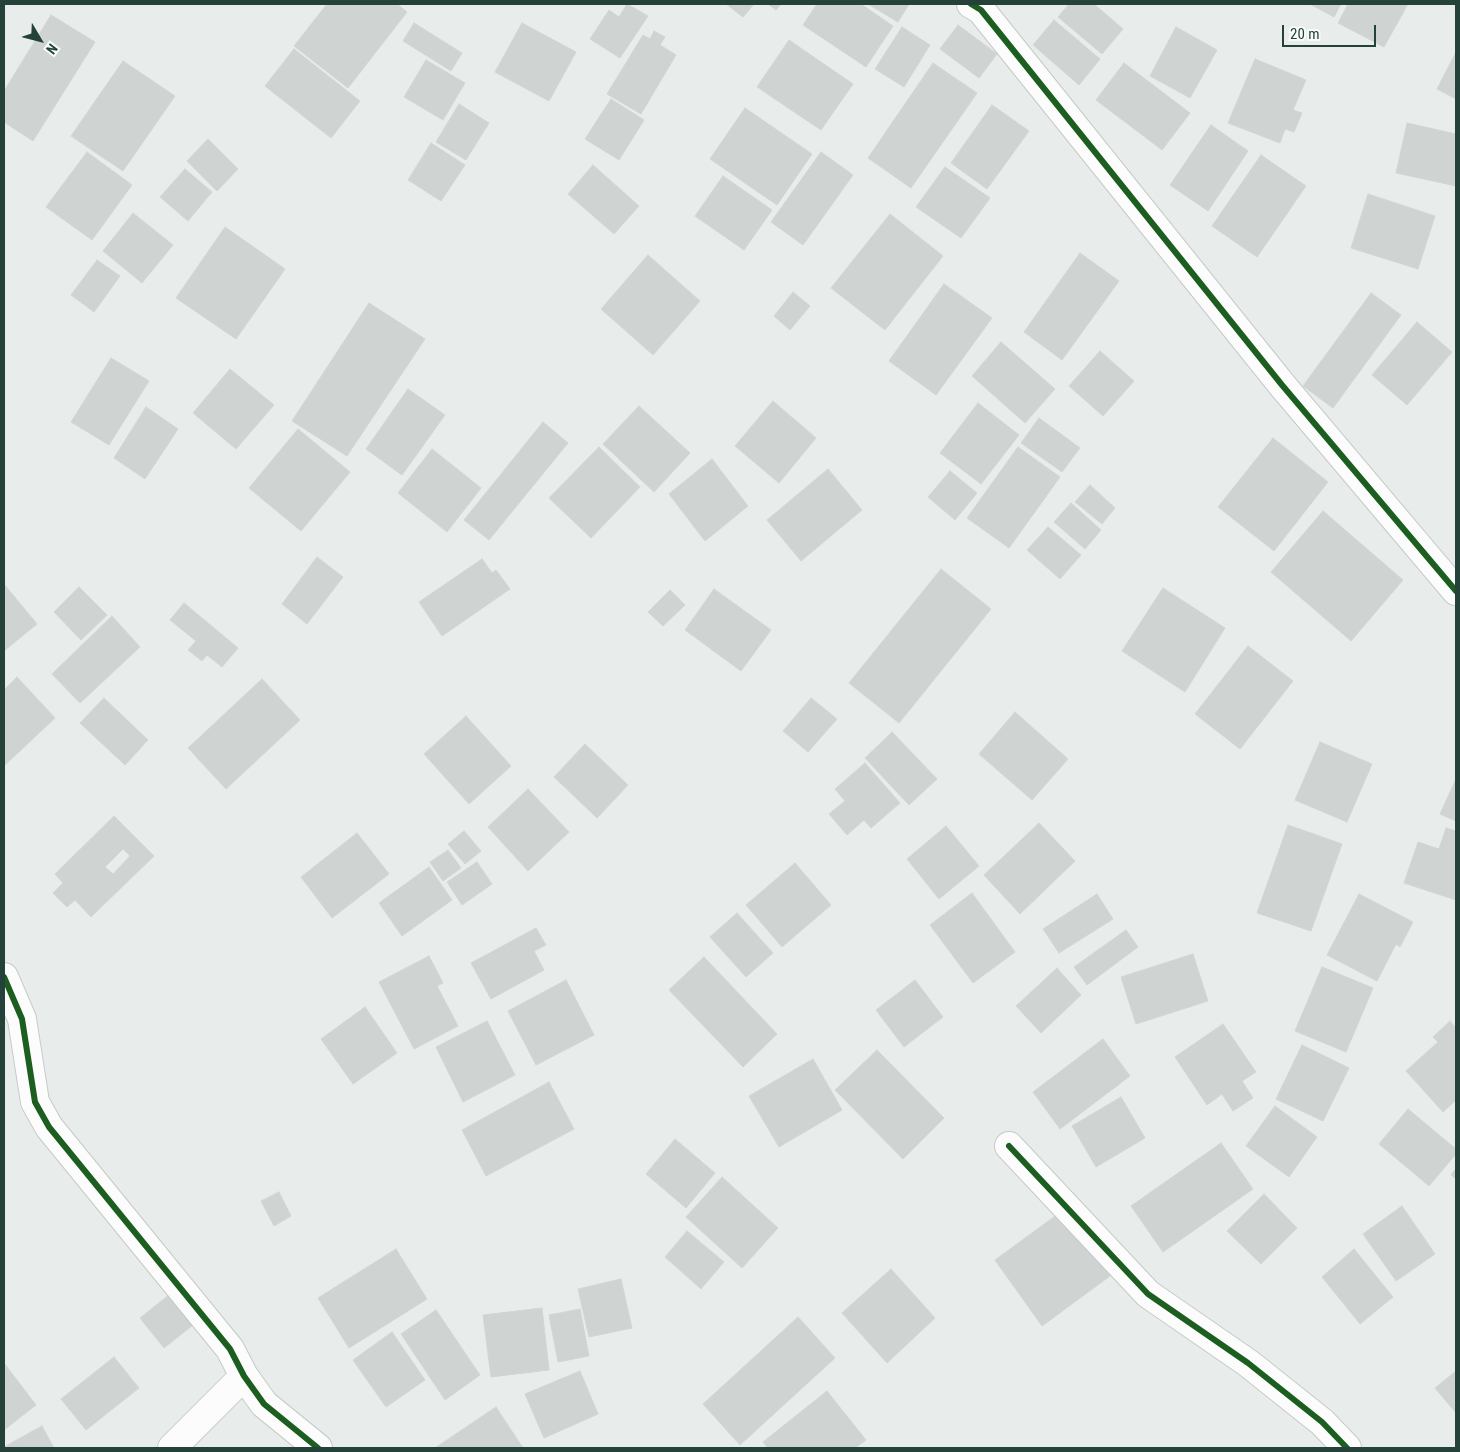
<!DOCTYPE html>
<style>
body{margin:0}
#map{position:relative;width:1460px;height:1452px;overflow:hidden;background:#e8edeb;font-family:"Roboto Condensed",sans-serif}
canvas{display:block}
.frame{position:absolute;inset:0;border:5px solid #24423a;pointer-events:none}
.north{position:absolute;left:15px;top:15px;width:50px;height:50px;-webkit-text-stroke:4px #f7fbf9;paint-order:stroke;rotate:127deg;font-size:14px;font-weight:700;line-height:20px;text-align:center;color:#24423a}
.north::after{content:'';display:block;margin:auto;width:18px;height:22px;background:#24423a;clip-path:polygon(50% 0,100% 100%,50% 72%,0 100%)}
.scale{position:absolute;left:1282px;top:25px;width:94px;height:22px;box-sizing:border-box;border:2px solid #24423a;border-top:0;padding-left:6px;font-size:15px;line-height:18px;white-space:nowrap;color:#24423a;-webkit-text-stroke:4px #f7fbf9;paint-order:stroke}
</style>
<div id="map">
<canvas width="1460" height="1452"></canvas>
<div class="frame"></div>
<div class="north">N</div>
<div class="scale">20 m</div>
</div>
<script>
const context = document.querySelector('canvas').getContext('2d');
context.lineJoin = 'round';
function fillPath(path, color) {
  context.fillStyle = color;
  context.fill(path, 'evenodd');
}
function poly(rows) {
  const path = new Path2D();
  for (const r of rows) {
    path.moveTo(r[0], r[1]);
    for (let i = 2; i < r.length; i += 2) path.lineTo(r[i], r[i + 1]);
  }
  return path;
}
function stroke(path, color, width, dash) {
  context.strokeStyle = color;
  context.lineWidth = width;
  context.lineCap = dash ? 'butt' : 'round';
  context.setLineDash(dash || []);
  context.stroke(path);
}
const building = poly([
 [327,4,397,4,407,12,348,88,294,46,327,4],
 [627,4,648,16,620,58,590,39,609,10,619,17,627,4],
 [726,4,754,4,743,17,726,4],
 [768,4,781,4,776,10,768,4],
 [817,4,861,4,893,26,866,67,803,25,817,4],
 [868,4,909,4,898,22,868,4],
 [1069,4,1094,4,1123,29,1102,54,1058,17,1069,4],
 [1310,4,1341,4,1334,17,1310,4],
 [1348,4,1408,4,1384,47,1338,23,1348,4],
 [51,15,95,42,33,141,4,122,4,91,51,15],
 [1054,20,1100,59,1079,85,1033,45,1054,20],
 [414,23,462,53,451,71,403,41,414,23],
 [522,23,576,52,549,101,495,72,522,23],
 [958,25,997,54,979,78,940,49,958,25],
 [902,27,930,45,904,87,875,69,902,27],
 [1176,27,1217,50,1190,98,1150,76,1176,27],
 [654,31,665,37,660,45,676,55,641,114,607,94,643,35,650,39,654,31],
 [789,40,853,84,821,130,757,87,789,40],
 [294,49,360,101,331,138,265,86,294,49],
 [1456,52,1456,99,1437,89,1456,52],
 [1255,59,1306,80,1293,110,1302,113,1294,132,1285,129,1280,143,1228,123,1255,59],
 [426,60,465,83,443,120,404,97,426,60],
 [123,61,175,96,123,171,71,136,123,61],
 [933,63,977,93,911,188,868,158,933,63],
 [1124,63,1190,113,1162,150,1096,100,1124,63],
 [611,99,644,120,619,160,585,139,611,99],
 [459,104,489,123,466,160,436,142,459,104],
 [992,105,1029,131,987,189,951,163,992,105],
 [745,108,812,154,777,205,710,159,745,108],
 [1407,123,1456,134,1456,186,1396,173,1407,123],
 [1211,125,1248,151,1208,211,1170,185,1211,125],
 [208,139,238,169,217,191,187,161,208,139],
 [431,143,465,165,441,201,408,180,431,143],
 [87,152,132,185,92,240,46,207,87,152],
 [821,152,853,175,803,245,771,222,821,152],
 [1261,155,1306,186,1257,257,1212,226,1261,155],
 [593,165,639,206,614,234,568,194,593,165],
 [945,167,990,198,961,238,916,207,945,167],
 [185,169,212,192,188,221,160,197,185,169],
 [723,176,772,210,744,250,695,216,723,176],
 [1368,194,1435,216,1418,269,1351,248,1368,194],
 [133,213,173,245,142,283,103,251,133,213],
 [890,214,943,256,885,330,831,288,890,214],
 [225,227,285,269,236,339,176,298,225,227],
 [1080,253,1119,281,1062,360,1024,332,1080,253],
 [648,255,700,301,653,355,601,309,648,255],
 [97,260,120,276,94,312,71,295,97,260],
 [944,284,992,318,936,395,889,361,944,284],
 [793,292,810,306,790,330,774,316,793,292],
 [1371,293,1401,315,1333,408,1303,386,1371,293],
 [369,303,425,339,347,456,292,421,369,303],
 [1417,322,1452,352,1407,405,1372,375,1417,322],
 [1001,342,1055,389,1025,423,972,376,1001,342],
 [1100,351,1134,381,1103,416,1069,386,1100,351],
 [111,358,149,381,109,445,71,422,111,358],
 [230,369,274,405,236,449,193,413,230,369],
 [408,389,445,415,402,475,366,449,408,389],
 [773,401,816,438,779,483,735,446,773,401],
 [978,403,1019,435,981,484,940,453,978,403],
 [639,406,690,453,654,492,603,444,639,406],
 [146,407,178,429,145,479,114,458,146,407],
 [1039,418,1080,448,1062,472,1021,443,1039,418],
 [543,422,568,443,489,540,464,520,543,422],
 [298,429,350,472,301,531,249,488,298,429],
 [1273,438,1328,482,1274,551,1218,507,1273,438],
 [599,447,640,487,591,538,549,498,599,447],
 [1018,447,1060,477,1009,548,967,518,1018,447],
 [432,449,481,488,447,532,398,493,432,449],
 [712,459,748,506,705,541,669,494,712,459],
 [828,469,862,510,801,561,767,520,828,469],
 [950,471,977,493,955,520,928,497,950,471],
 [1090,485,1115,508,1102,524,1075,502,1090,485],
 [1071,503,1101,530,1085,549,1054,522,1071,503],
 [1323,511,1403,580,1351,641,1271,572,1323,511],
 [1048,527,1081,555,1060,579,1027,550,1048,527],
 [317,557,343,577,307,624,282,604,317,557],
 [482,559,492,573,496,570,510,589,442,636,419,602,482,559],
 [941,569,991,609,899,723,849,683,941,569],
 [4,584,37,624,4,651,4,584],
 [79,587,107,615,81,640,54,612,79,587],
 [1163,588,1225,628,1185,692,1122,651,1163,588],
 [714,589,771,630,741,671,685,630,714,589],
 [670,590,685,605,663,626,648,612,670,590],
 [184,603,238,648,222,667,207,655,202,661,188,650,196,641,170,620,184,603],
 [112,616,140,647,80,703,52,674,112,616],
 [1248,646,1293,681,1240,749,1195,714,1248,646],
 [17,677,55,718,4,766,4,690,17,677],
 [262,679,300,720,226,789,188,748,262,679],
 [104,698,148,740,125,765,80,723,104,698],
 [811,698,837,719,808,752,783,731,811,698],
 [1015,712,1068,759,1032,800,979,754,1015,712],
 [466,716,511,766,469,804,424,754,466,716],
 [892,732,937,779,909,805,865,758,892,732],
 [1320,742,1372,764,1347,822,1295,800,1320,742],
 [585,744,628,785,597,818,554,777,585,744],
 [865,763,900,803,871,828,864,820,847,835,829,814,845,801,835,789,865,763],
 [1456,779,1456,821,1440,814,1456,779],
 [528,789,569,832,528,871,488,827,528,789],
 [114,816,154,856,91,917,75,900,67,907,53,893,63,883,55,874,114,816],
 [123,849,130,856,113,874,105,867,123,849],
 [1039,823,1075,861,1020,914,984,875,1039,823],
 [1288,825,1342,844,1311,931,1257,913,1288,825],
 [946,826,979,866,939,899,907,859,946,826],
 [1446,828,1456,831,1456,900,1404,883,1418,842,1439,849,1446,828],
 [464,831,481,851,465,864,448,844,464,831],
 [357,833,389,874,332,918,301,877,357,833],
 [448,850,461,868,443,881,430,862,448,850],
 [477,862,492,884,462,905,447,882,477,862],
 [795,863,831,905,782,947,746,905,795,863],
 [429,867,452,900,402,936,379,903,429,867],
 [972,893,1015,952,973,983,930,925,972,893],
 [1097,894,1113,919,1059,953,1043,929,1097,894],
 [1359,894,1413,922,1400,947,1396,944,1377,981,1327,955,1359,894],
 [737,913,773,953,746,977,710,937,737,913],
 [536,928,546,945,534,951,544,970,491,999,471,963,536,928],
 [1126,930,1138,947,1087,985,1074,967,1126,930],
 [1193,954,1208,1001,1136,1024,1121,977,1193,954],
 [429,956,443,983,437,986,458,1026,414,1049,379,982,429,956],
 [704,957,777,1034,743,1067,669,990,704,957],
 [1322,967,1373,988,1346,1052,1295,1031,1322,967],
 [1057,968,1081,995,1041,1033,1016,1006,1057,968],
 [566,980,594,1035,536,1065,508,1011,566,980],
 [915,980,943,1017,904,1047,876,1010,915,980],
 [365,1007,397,1053,353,1084,321,1039,365,1007],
 [487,1021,515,1075,463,1102,436,1047,487,1021],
 [1450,1021,1456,1028,1456,1100,1443,1112,1406,1071,1438,1042,1433,1037,1450,1021],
 [1223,1024,1256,1072,1242,1081,1253,1098,1233,1111,1222,1094,1207,1105,1175,1057,1223,1024],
 [1103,1039,1130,1076,1060,1129,1033,1092,1103,1039],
 [1302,1045,1349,1068,1323,1121,1276,1099,1302,1045],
 [877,1050,944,1118,903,1159,835,1090,877,1050],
 [813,1059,842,1110,779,1147,749,1096,813,1059],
 [549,1082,574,1129,486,1176,462,1130,549,1082],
 [1121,1097,1145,1138,1096,1167,1072,1126,1121,1097],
 [1275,1106,1317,1137,1289,1177,1246,1146,1275,1106],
 [1408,1109,1456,1149,1456,1154,1429,1186,1379,1144,1408,1109],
 [675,1139,715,1173,686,1208,646,1174,675,1139],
 [1221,1143,1253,1189,1163,1252,1131,1206,1221,1143],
 [1456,1168,1456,1179,1451,1175,1456,1168],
 [722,1177,778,1228,742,1268,686,1217,722,1177],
 [279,1192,291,1216,274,1226,261,1201,279,1192],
 [1264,1194,1297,1228,1261,1264,1227,1231,1264,1194],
 [1402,1206,1435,1254,1396,1281,1363,1234,1402,1206],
 [1062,1211,1110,1276,1042,1326,995,1260,1062,1211],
 [687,1231,724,1262,701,1289,665,1257,687,1231],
 [396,1249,427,1299,349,1348,318,1298,396,1249],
 [1354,1249,1393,1297,1360,1324,1322,1277,1354,1249],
 [891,1269,935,1318,887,1363,842,1313,891,1269],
 [621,1279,632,1328,589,1337,578,1289,621,1279],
 [169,1295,193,1325,164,1348,140,1318,169,1295],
 [542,1308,549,1370,491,1377,483,1315,542,1308],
 [580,1309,589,1356,558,1362,549,1315,580,1309],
 [436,1310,480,1375,445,1400,401,1334,436,1310],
 [798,1317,835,1358,740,1445,703,1404,798,1317],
 [392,1332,425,1380,386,1407,353,1360,392,1332],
 [114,1357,139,1388,86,1430,61,1399,114,1357],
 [4,1363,36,1405,4,1430,4,1363],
 [580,1371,598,1414,544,1438,525,1394,580,1371],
 [1456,1371,1456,1413,1435,1388,1456,1371],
 [827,1391,866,1440,855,1448,768,1448,763,1442,827,1391],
 [496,1407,523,1448,435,1448,496,1407],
 [42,1426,54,1448,4,1448,4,1447,42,1426]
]);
fillPath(building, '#cfd4d2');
stroke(building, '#d1d6d4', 1);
const minor = poly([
 [971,4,981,10,1282,385,1456,591],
 [4,977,22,1019,35,1102,49,1127,230,1349,244,1376,264,1404,318,1448],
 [1009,1146,1148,1294,1248,1363,1322,1422,1347,1448],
 [172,1448,244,1376]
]);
stroke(minor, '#c5cac8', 30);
stroke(minor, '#fcfcfc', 28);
stroke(poly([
 [971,4,981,10,1282,385,1456,591],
 [4,977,22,1019,35,1102,49,1127,230,1349,244,1376,264,1404,318,1448],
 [1009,1146,1148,1294,1248,1363,1322,1422,1347,1448]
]), '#1b5e20', 6);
</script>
